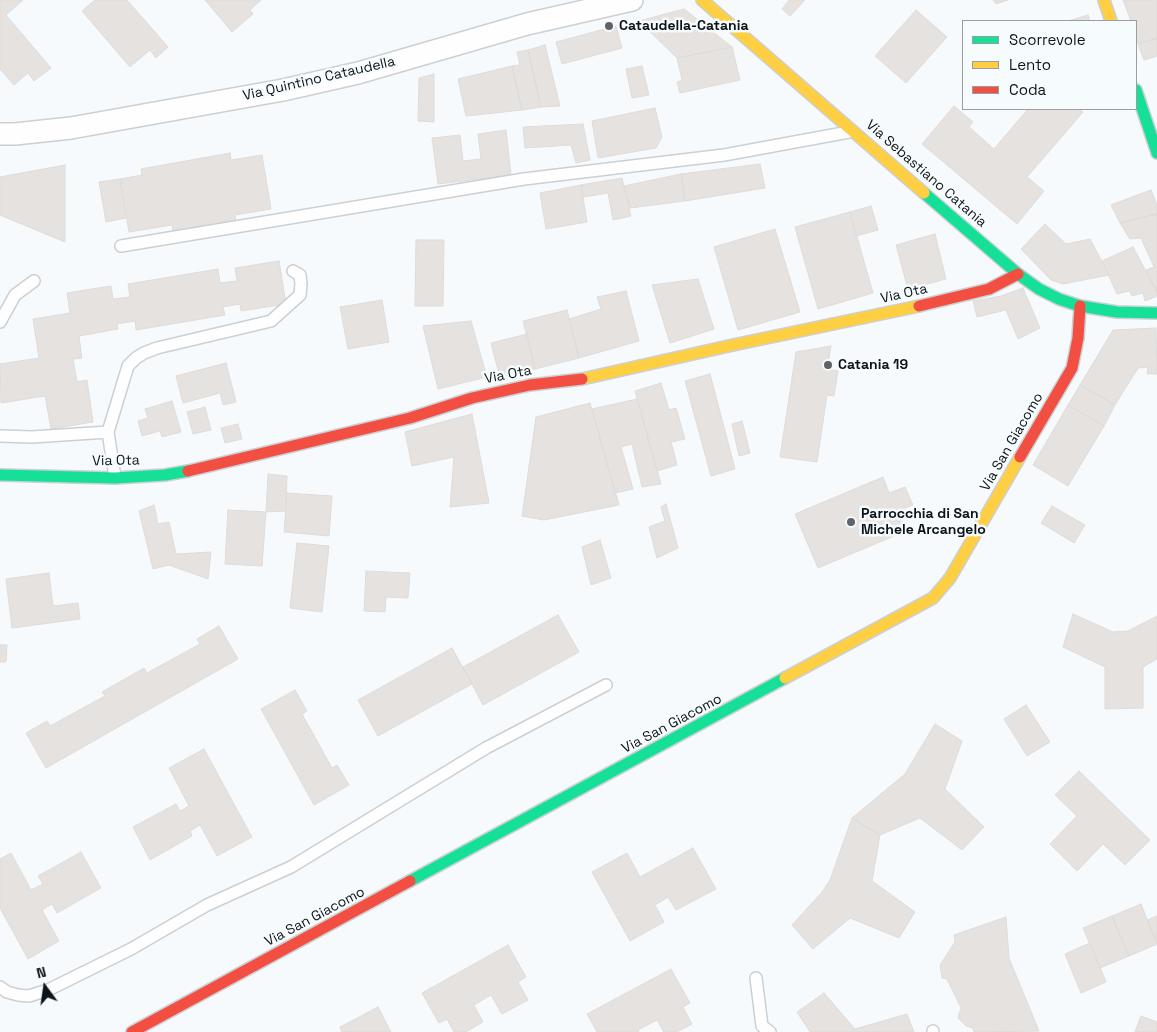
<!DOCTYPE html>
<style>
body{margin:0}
#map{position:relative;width:1157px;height:1032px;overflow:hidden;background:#f7fafc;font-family:"Space Grotesk",sans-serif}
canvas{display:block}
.legend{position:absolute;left:962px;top:20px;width:175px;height:90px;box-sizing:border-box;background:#f6fbfd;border:1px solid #999fa1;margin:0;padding:6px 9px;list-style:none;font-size:15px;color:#0d1418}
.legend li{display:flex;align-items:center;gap:10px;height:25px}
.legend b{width:25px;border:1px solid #999fa1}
.north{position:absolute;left:20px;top:962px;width:50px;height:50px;-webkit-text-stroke:4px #f6fbfd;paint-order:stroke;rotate:346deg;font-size:14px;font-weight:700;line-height:20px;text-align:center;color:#0d1418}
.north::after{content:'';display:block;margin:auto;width:18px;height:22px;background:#0d1418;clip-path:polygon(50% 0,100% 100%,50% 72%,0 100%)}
</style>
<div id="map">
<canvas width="1157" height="1032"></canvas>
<ul class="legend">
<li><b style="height:6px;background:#16e098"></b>Scorrevole</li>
<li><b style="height:6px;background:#ffcf43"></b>Lento</li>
<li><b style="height:6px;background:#f24e42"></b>Coda</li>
</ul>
<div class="north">N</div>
</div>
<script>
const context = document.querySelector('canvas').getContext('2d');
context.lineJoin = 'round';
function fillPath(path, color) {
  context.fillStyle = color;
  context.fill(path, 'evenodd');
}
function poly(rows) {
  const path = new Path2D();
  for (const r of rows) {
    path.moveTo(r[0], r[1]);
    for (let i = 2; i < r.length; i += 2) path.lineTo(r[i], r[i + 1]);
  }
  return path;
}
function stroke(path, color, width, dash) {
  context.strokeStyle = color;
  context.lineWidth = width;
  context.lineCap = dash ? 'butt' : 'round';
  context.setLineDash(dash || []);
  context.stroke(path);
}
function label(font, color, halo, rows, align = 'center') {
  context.font = font + ' "Space Grotesk",sans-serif';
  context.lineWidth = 5;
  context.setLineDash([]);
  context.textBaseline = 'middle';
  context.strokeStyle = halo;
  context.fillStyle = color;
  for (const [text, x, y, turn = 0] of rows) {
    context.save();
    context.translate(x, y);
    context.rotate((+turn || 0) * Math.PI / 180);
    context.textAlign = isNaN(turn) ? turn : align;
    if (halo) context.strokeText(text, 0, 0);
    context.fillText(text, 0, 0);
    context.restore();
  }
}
const building = poly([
 [0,0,23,0,6,15,51,68,34,81,28,73,14,85,0,69,0,0],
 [95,0,127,0,168,47,156,58,150,50,130,67,82,11,95,0],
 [205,0,261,0,250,10,253,14,232,32,205,0],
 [789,0,805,0,790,16,782,9,789,0],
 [993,0,1008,0,996,4,993,0],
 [1123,0,1157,0,1157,38,1138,44,1136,36,1136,21,1131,21,1123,0],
 [684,9,732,47,677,58,639,21,684,9],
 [916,10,947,37,906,83,875,56,916,10],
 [1088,15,1090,21,1068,21,1088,15],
 [616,26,622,48,562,64,556,42,616,26],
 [1157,38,1157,56,1144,60,1138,44,1157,38],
 [545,45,560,106,541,107,528,50,545,45],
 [732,47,740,80,680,93,677,82,682,80,677,58,732,47],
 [528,50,541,107,522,110,512,66,520,65,517,52,528,50],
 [512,66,522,110,466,116,458,79,512,66],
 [642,66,649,95,632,98,626,69,642,66],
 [434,74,434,122,418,121,419,78,434,74],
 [954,106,973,122,969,127,994,149,1028,109,1079,109,1083,112,1027,177,1044,191,1017,224,922,144,954,106],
 [655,108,662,137,656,148,598,158,592,121,655,108],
 [583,124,590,160,576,163,571,145,525,148,523,127,583,124],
 [506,130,511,175,438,184,432,138,460,135,463,161,481,159,478,134,506,130],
 [230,153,231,160,262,155,271,209,235,215,236,221,173,232,172,225,129,232,120,179,142,175,141,169,230,153],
 [760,164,765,188,685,201,681,174,760,164],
 [65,165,65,242,0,215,0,177,65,165],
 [681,174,685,201,630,208,624,186,681,174],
 [622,178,631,216,613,220,608,193,583,197,581,185,622,178],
 [120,179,126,218,106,222,99,182,120,179],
 [581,185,587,222,546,229,540,193,581,185],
 [1151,190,1157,205,1157,214,1120,223,1111,205,1151,190],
 [871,206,878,230,856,236,850,212,871,206],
 [850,212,873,293,818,309,795,227,850,212],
 [1157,214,1157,266,1154,267,1141,238,1130,239,1120,223,1157,214],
 [1045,224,1066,244,1090,239,1109,275,1063,284,1051,280,1021,249,1045,224],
 [775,229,800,312,738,330,714,247,775,229],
 [935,234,946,279,908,289,896,245,935,234],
 [416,240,444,240,443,306,415,306,416,240],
 [1133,247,1157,292,1157,296,1145,301,1143,293,1132,296,1129,291,1117,294,1102,261,1133,247],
 [279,261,286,304,241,311,240,304,223,307,225,315,136,330,135,321,117,324,118,329,79,336,82,358,73,359,77,382,87,380,93,422,51,429,45,396,1,403,0,364,39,358,33,319,70,313,67,293,111,286,113,299,130,297,128,284,218,269,220,283,237,281,235,268,279,261],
 [1157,266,1157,292,1146,270,1157,266],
 [698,279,714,329,670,343,652,285,698,279],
 [1023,288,1040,328,1018,339,1006,310,977,317,973,301,1001,296,1023,288],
 [626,291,639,341,579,358,569,319,601,309,597,297,626,291],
 [382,300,389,342,348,349,340,307,382,300],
 [567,310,579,358,535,369,523,321,567,310],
 [471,321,487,377,438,389,423,326,471,321],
 [1156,328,1157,374,1147,374,1148,367,1138,368,1115,405,1080,385,1113,330,1156,328],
 [527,334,535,369,500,377,491,343,527,334],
 [831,346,827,369,838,371,834,396,827,395,817,462,780,457,796,352,831,346],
 [226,363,236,402,223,405,220,393,183,403,176,376,226,363],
 [710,374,735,469,711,476,685,381,710,374],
 [661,383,669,410,676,408,685,439,671,442,677,465,657,471,635,391,661,383],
 [1080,385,1115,405,1104,426,1068,405,1080,385],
 [637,399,661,484,642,487,632,444,621,447,633,489,615,493,592,409,637,399],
 [172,401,181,432,162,437,160,431,142,436,138,421,148,418,145,409,172,401],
 [590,403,619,505,544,520,522,516,536,417,590,403],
 [1068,405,1104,426,1068,486,1033,465,1068,405],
 [205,407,211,430,193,434,187,412,205,407],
 [472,414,489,503,450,507,454,457,412,466,405,432,472,414],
 [742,421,750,453,739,456,732,424,742,421],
 [238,424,242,439,225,443,221,428,238,424],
 [268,474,287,476,286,511,266,512,268,474],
 [883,477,889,493,905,487,913,505,898,511,906,531,818,568,795,514,883,477],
 [287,493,332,496,329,536,284,532,287,493],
 [666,504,678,548,657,558,649,527,665,521,661,507,666,504],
 [154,505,158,524,169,522,176,554,211,552,208,579,169,565,153,569,139,511,154,505],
 [1052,506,1085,525,1074,543,1041,523,1052,506],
 [228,510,266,512,262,566,225,564,228,510],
 [600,540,611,578,591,585,582,547,600,540],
 [297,543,329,546,322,612,290,608,297,543],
 [366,571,410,573,408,598,386,597,385,612,364,611,366,571],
 [49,573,53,606,78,603,80,619,12,628,6,579,49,573],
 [1073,614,1113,632,1128,631,1157,616,1157,659,1143,667,1143,708,1105,709,1105,667,1063,647,1073,614],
 [558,615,579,652,483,705,463,667,558,615],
 [219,626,238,659,46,768,26,733,47,721,50,726,105,696,102,692,144,668,147,673,200,644,197,639,219,626],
 [0,645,7,645,6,662,0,662,0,645],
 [452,648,472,684,378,736,358,700,452,648],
 [295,690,307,711,302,714,332,768,337,765,349,785,314,805,261,709,295,690],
 [1026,705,1050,742,1027,756,1004,719,1026,705],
 [935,724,962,741,945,789,984,827,962,850,920,818,880,835,852,818,905,774,935,724],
 [204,749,252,837,217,856,200,825,190,831,192,836,150,860,133,827,176,804,180,811,189,806,169,768,204,749],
 [1079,771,1150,840,1125,865,1103,844,1077,871,1050,844,1077,816,1055,795,1079,771],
 [852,818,880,835,872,881,915,912,899,938,850,918,813,949,792,925,822,892,830,880,852,818],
 [693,848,716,889,676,910,668,897,655,905,664,922,630,941,592,872,627,853,640,877,693,848],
 [81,852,101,888,57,913,52,904,42,910,59,941,28,959,0,908,0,859,11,853,31,890,43,884,38,876,81,852],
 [1141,904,1157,944,1129,956,1112,916,1141,904],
 [1112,916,1129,956,1100,968,1083,928,1112,916],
 [1157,916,1157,943,1147,920,1157,916],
 [1006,917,1009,958,1039,1031,974,1032,973,1028,966,1026,958,1018,961,1008,947,979,942,978,940,965,955,942,954,935,1006,917],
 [1090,943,1106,982,1081,993,1065,954,1090,943],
 [508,945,526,977,518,982,528,1000,502,1014,491,995,474,1005,483,1022,466,1032,454,1032,447,1019,439,1023,422,993,508,945],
 [671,969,690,1003,683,1007,692,1024,677,1032,664,1032,657,1020,638,1030,639,1032,597,1032,587,1014,671,969],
 [824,993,855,1029,907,1014,914,1032,810,1032,797,1012,824,993],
 [378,1007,391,1032,342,1032,340,1027,378,1007],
 [1141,1016,1157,1022,1157,1032,1135,1032,1141,1016]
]);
fillPath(building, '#e6e2e0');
stroke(building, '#dedbd9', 1);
const lane = poly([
 [121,246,524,179,724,155,849,132],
 [0,322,15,295,34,281],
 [108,432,115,477],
 [0,436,32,437,108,432,128,366,136,358,144,353,157,348,271,321,300,295,301,284,300,275,293,271],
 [756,978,762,1026,770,1032],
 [0,987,7,992,18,995,29,996,48,990,131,949,207,905,291,867,486,748,606,685],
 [933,1032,933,1031]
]);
const street = poly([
 [0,134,15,134,71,128,283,90,358,73,527,24,632,0]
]);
const fast = poly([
 [1136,90,1157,153],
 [924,193,1018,274,1039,289,1059,299,1080,306,1117,312,1157,313],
 [0,475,115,478,165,475,188,471],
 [410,881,785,678]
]);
const slow = poly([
 [702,0,924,193],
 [1104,0,1111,21],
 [582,379,733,345,919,306],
 [785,678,933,598,950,578,1020,457]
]);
const jam = poly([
 [919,306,989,289,1018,274],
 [1020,457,1072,368,1078,338,1080,306],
 [188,471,410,418,472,398,530,385,582,379],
 [132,1032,410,881]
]);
stroke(lane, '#cbd0d4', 14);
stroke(street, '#cbd0d4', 24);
stroke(fast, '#cbd0d4', 14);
stroke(slow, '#cbd0d4', 14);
stroke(jam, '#cbd0d4', 14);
stroke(lane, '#fefeff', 11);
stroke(street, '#fefeff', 21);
stroke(fast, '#16e098', 11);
stroke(slow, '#ffcf43', 11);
stroke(jam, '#f24e42', 11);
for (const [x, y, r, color] of [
 [609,26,5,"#5f6468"],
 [828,365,5,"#5f6468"],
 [851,522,5,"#5f6468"]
]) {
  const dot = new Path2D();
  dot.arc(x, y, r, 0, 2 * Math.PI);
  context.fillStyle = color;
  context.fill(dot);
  stroke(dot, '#f6fbfd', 2);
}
label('bold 14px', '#0d1418', '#f6fbfd', [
 ["Cataudella-Catania",619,26],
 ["Catania 19",838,365],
 ["Parrocchia di San",861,514],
 ["Michele Arcangelo",861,530]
], 'left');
label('14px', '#0d1418', '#f6fbfd', [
 ["Via Quintino Cataudella",319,79,-13],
 ["Via Sebastiano Catania",926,174,41],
 ["Via Ota",904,294,-13],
 ["Via Ota",508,375,-11],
 ["Via San Giacomo",1012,442,-60],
 ["Via Ota",116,461,-1],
 ["Via San Giacomo",672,724,-28],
 ["Via San Giacomo",315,917,-28]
]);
</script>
